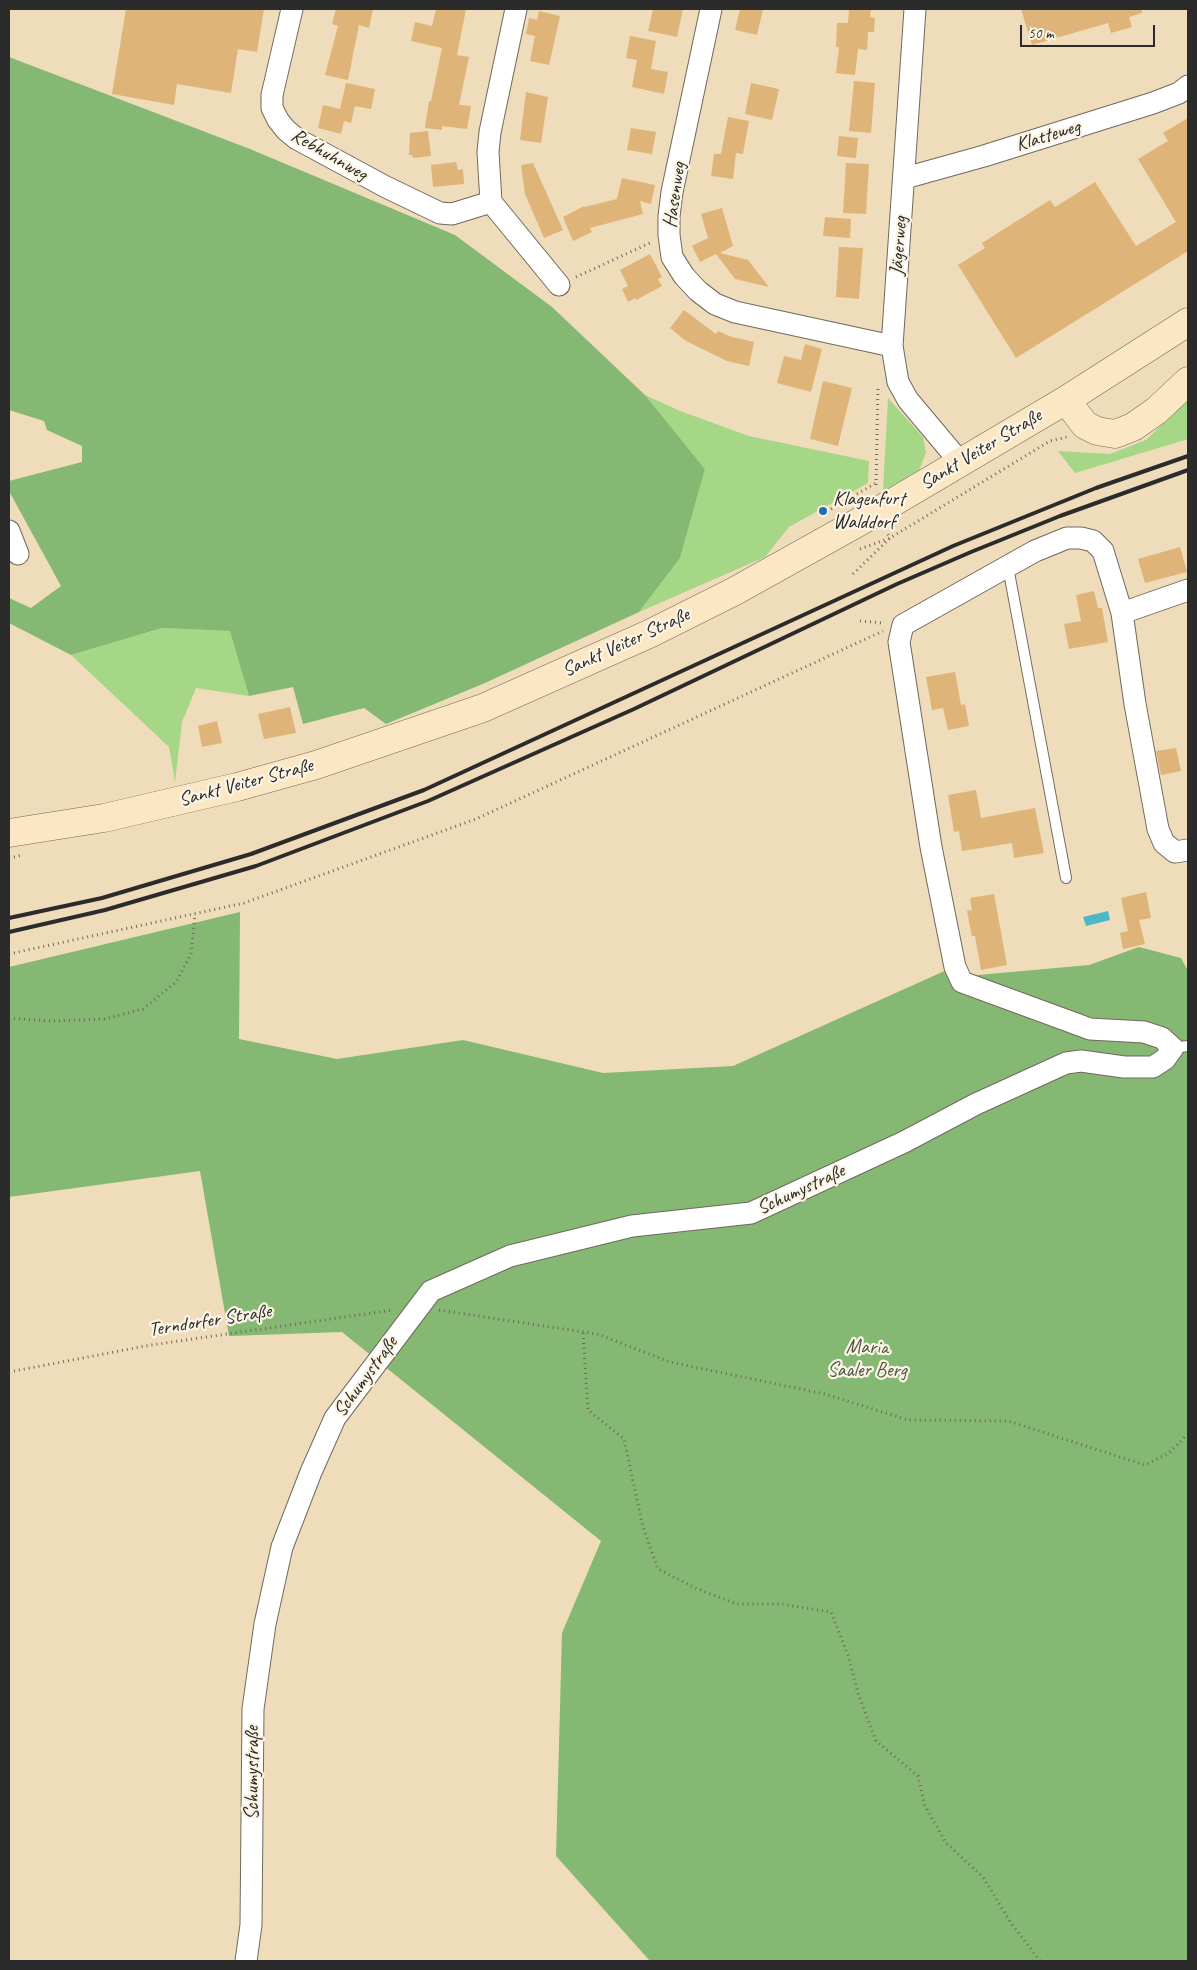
<!DOCTYPE html>
<meta charset="utf-8">
<style>
body{margin:0}
#map{position:relative;width:1197px;height:1970px;overflow:hidden;background:#efdcba;font-family:Caveat,sans-serif}
canvas{display:block}
.frame{position:absolute;inset:0;border:10px solid #2b2b2b;pointer-events:none}
.scale{position:absolute;left:1020px;top:25px;width:135px;height:22px;box-sizing:border-box;border:2px solid #2b2b2b;border-top:0;padding-left:6px;font-size:15px;line-height:18px;white-space:nowrap;color:#2b2b2b;-webkit-text-stroke:4px #fcf5e5;paint-order:stroke}
</style>
<div id="map">
<canvas width="1197" height="1970"></canvas>
<div class="frame"></div>
<div class="scale">50 m</div>
</div>
<script>
const context = document.querySelector('canvas').getContext('2d');
context.lineJoin = 'round';
function fillPath(path, color) {
  context.fillStyle = color;
  context.fill(path, 'evenodd');
}
function poly(rows) {
  const path = new Path2D();
  for (const r of rows) {
    path.moveTo(r[0], r[1]);
    for (let i = 2; i < r.length; i += 2) path.lineTo(r[i], r[i + 1]);
  }
  return path;
}
function stroke(path, color, width, dash) {
  context.strokeStyle = color;
  context.lineWidth = width;
  context.lineCap = dash ? 'butt' : 'round';
  context.setLineDash(dash || []);
  context.stroke(path);
}
function label(font, color, halo, rows, align = 'center') {
  context.font = font + ' Caveat,sans-serif';
  context.lineWidth = 4.5;
  context.setLineDash([]);
  context.textBaseline = 'middle';
  context.strokeStyle = halo;
  context.fillStyle = color;
  for (const [text, x, y, turn = 0] of rows) {
    context.save();
    context.translate(x, y);
    context.rotate((+turn || 0) * Math.PI / 180);
    context.textAlign = isNaN(turn) ? turn : align;
    if (halo) context.strokeText(text, 0, 0);
    context.fillText(text, 0, 0);
    context.restore();
  }
}
fillPath(poly([
 [645,395,680,411,749,436,869,461,868,483,789,527,765,557,639,612,680,558,705,469],
 [888,398,923,437,926,453,919,470,883,491],
 [1188,400,1188,439,1075,473,1058,451,1110,454,1146,440],
 [162,628,231,631,249,696,196,688,182,722,175,782,169,747,71,655]
]), '#a5d786');
fillPath(poly([
 [9,57,250,149,455,235,552,307,645,395,705,469,680,558,639,612,485,683,386,724,364,708,303,724,293,687,249,696,230,631,162,628,71,655,9,623,9,598,31,608,61,586,9,491,9,481,82,462,82,446,47,430,44,421,9,410],
 [240,912,239,1039,337,1059,463,1040,603,1073,733,1066,949,969,967,976,1089,965,1139,947,1181,958,1188,971,1188,1961,650,1961,556,1856,562,1633,601,1541,342,1332,229,1336,200,1171,9,1197,9,967]
]), '#84b873');
fillPath(poly([
 [1108,911,1110,920,1086,926,1083,917]
]), '#4db7ca');
fillPath(poly([
 [126,9,264,9,257,52,238,49,231,93,177,84,174,105,112,94],
 [336,9,373,9,369,28,359,25,348,80,325,75,338,26,332,24],
 [436,9,466,9,457,55,469,57,459,105,471,106,467,129,442,126,442,130,425,128,429,101,431,101,442,48,411,41,415,22,432,26],
 [653,9,683,9,677,37,648,31],
 [740,9,763,9,757,35,735,30],
 [849,9,871,9,870,17,875,18,874,32,868,32,867,50,858,49,855,75,836,73,839,47,836,47,837,23,848,23],
 [1021,9,1142,9,1142,13,1129,17,1132,27,1111,33,1108,23,1032,45],
 [539,11,560,16,549,65,530,61,535,36,526,34,529,18,537,20],
 [630,36,656,41,651,69,668,72,664,94,632,87,637,60,626,58],
 [854,81,875,83,871,133,849,131],
 [346,83,375,89,371,109,355,106,351,123,344,121,341,134,318,128,323,105,340,109],
 [751,83,779,89,772,120,745,114],
 [526,92,548,97,541,143,520,140],
 [728,117,749,121,743,154,736,153,733,179,711,176,714,154,721,154],
 [1188,118,1188,251,1016,358,958,265,985,248,982,243,1050,200,1055,207,1095,182,1136,246,1176,222,1138,159,1168,141,1163,133],
 [631,128,656,132,652,154,627,150],
 [428,131,431,156,413,158,412,155,409,155,410,133],
 [839,136,858,138,856,158,837,156],
 [456,162,458,170,463,169,464,184,433,187,431,165],
 [533,163,563,230,544,238,525,194,521,165],
 [846,163,869,164,866,214,843,213],
 [622,178,655,185,651,204,640,201,643,214,590,228,592,232,573,241,563,217,584,206,585,207,617,199],
 [722,208,733,246,720,253,748,260,769,287,735,279,716,254,700,262,692,246,708,238,701,214],
 [825,217,851,219,850,238,823,236],
 [839,247,863,248,859,299,836,297],
 [650,254,662,277,658,279,662,286,636,300,635,298,628,302,622,289,628,286,620,270],
 [684,310,716,334,718,331,732,337,754,342,749,366,727,361,686,341,670,328],
 [805,344,822,349,811,392,777,383,784,356,801,360],
 [823,381,852,388,838,446,810,439],
 [1180,547,1187,572,1145,583,1138,559],
 [1094,591,1098,608,1102,608,1108,642,1069,649,1064,624,1081,621,1076,595],
 [955,672,961,705,965,704,969,726,948,730,943,708,932,710,926,677],
 [290,707,296,733,264,739,258,714],
 [217,721,222,743,202,747,198,726],
 [1176,748,1181,771,1161,775,1156,751],
 [976,790,981,818,1035,808,1044,853,1014,858,1012,843,962,851,959,831,954,832,948,795],
 [1146,892,1151,918,1139,920,1145,944,1123,949,1120,933,1128,931,1121,898],
 [994,894,1007,965,981,970,975,936,972,936,967,911,972,910,970,898]
]), '#dfb479');
const service = poly([
 [1008,567,1066,878],
 [1173,1048,1188,1046]
]);
const minor = poly([
 [292,9,272,95,272,108,278,120,286,130,297,139,386,187,440,213,452,214,491,202],
 [516,9,490,132,488,152,491,202,559,285],
 [711,9,672,192,669,216,669,235,672,257,684,276,698,291,715,304,735,312,892,346],
 [915,9,892,346,898,382,908,400,960,462],
 [905,178,984,156,1153,103,1179,93,1188,86],
 [9,531,18,554],
 [1122,613,1135,704,1158,829,1164,843,1175,852,1188,850],
 [246,1961,251,1925,253,1709,265,1624,282,1547,311,1472,335,1418,431,1291,510,1256,632,1226,751,1213,904,1142,976,1104,1066,1063,1081,1061,1124,1067,1153,1067,1165,1059,1173,1048,1162,1038,1144,1032,1090,1029,962,982,955,967,931,847,899,642,903,625,1035,551,1067,538,1081,538,1093,541,1103,551,1122,613,1188,590]
]);
const secondary = poly([
 [1066,400,1085,425,1097,431,1115,434,1133,427,1156,411,1188,381],
 [9,833,104,818,237,787,316,765,483,708,649,634,735,591,875,513,1066,400,1188,322]
]);
stroke(service, '#70695d', 12);
stroke(minor, '#70695d', 23);
stroke(secondary, '#70695d', 29);
stroke(poly([
 [576,277,652,242],
 [876,485,878,387],
 [831,509,876,483],
 [860,549,890,538,1050,441,1067,437],
 [853,574,890,538,886,531],
 [860,621,884,623],
 [9,858,23,855],
 [9,954,244,903,476,819,883,631],
 [9,1018,49,1021,105,1019,143,1009,176,982,191,954,195,914],
 [439,1310,597,1334,670,1362,825,1394,908,1420,1008,1421,1145,1465,1169,1453,1188,1434],
 [583,1333,588,1410,624,1439,643,1527,658,1569,695,1588,737,1604,781,1604,831,1612,848,1655,858,1693,876,1741,918,1776,925,1806,946,1843,983,1877,1011,1923,1040,1961],
 [9,1372,151,1345,393,1310]
]), '#70695d', 3, [1, 4]);
stroke(service, '#fff', 10);
stroke(minor, '#fff', 21);
stroke(secondary, '#fbe7c3', 28);
stroke(poly([
 [9,918,102,898,251,854,424,790,953,546,1096,488,1188,456],
 [9,932,105,910,256,866,428,801,634,709,897,584,971,552,1060,516,1188,470]
]), '#2b2b2b', 4);
for (const [x, y, r, color] of [
 [823,511,5,"#1f6fb2"]
]) {
  const dot = new Path2D();
  dot.arc(x, y, r, 0, 2 * Math.PI);
  context.fillStyle = color;
  context.fill(dot);
  stroke(dot, '#fcf5e5', 2);
}
label('20px', '#2b2b2b', '#fcf5e5', [
 ["Klatteweg",1048,136,-17],
 ["Rebhuhnweg",329,155,30],
 ["Hasenweg",675,195,-82],
 ["Jägerweg",899,246,-86],
 ["Sankt Veiter Straße",981,450,-31],
 ["Sankt Veiter Straße",626,643,-25],
 ["Sankt Veiter Straße",246,783,-15],
 ["Schumystraße",801,1190,-25],
 ["Terndorfer Straße",210,1321,-9],
 ["Schumystraße",366,1377,-54],
 ["Schumystraße",253,1773,-90]
]);
label('20px', '#2b2b2b', '#fcf5e5', [
 ["Klagenfurt",833,500],
 ["Walddorf",833,523]
], 'left');
label('20px', '#4a5642', '#fcf5e5', [
 ["Maria",867,1348],
 ["Saaler Berg",867,1371]
]);
</script>
